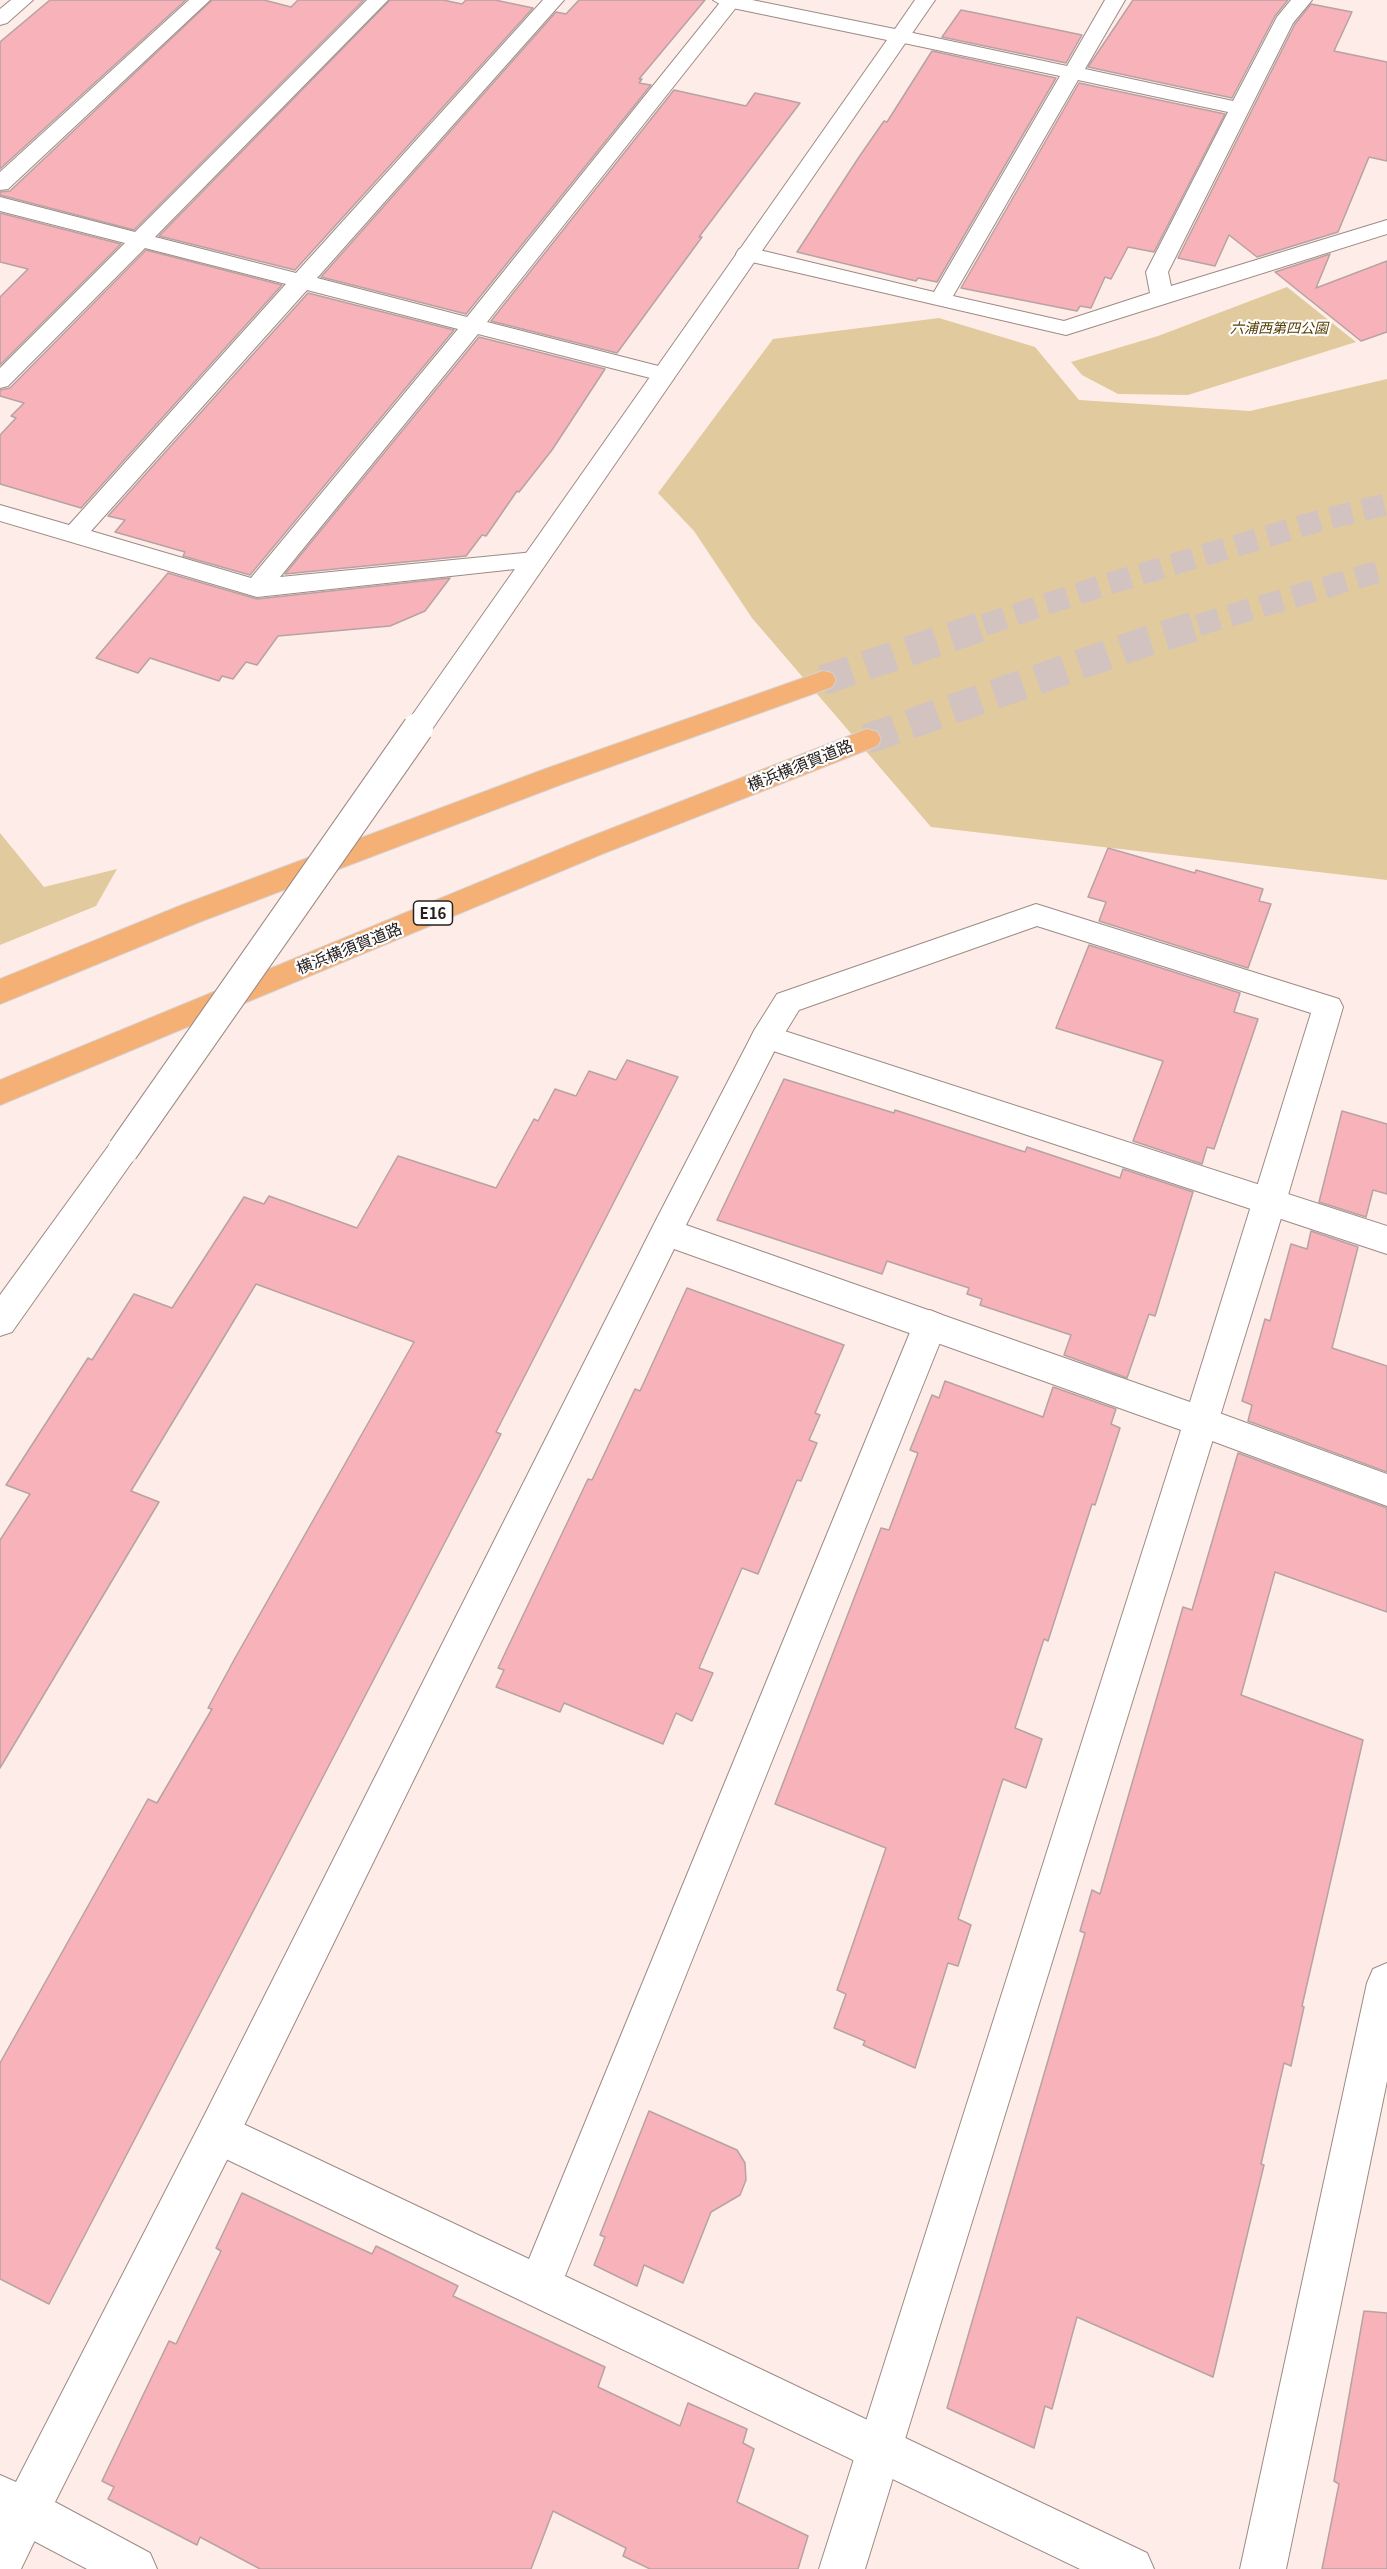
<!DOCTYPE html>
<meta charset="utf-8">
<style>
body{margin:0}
canvas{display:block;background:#feece8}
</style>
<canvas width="1387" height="2569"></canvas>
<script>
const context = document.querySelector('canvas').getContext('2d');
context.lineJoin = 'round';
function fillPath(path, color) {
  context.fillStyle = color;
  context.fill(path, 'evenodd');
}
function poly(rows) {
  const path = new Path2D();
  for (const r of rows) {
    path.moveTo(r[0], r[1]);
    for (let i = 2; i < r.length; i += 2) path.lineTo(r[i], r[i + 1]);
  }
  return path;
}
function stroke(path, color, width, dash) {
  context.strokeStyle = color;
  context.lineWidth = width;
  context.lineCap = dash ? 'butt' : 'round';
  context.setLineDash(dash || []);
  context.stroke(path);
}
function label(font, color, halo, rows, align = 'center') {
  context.font = font + ' Georgia,"Noto Sans JP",serif';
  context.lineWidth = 4.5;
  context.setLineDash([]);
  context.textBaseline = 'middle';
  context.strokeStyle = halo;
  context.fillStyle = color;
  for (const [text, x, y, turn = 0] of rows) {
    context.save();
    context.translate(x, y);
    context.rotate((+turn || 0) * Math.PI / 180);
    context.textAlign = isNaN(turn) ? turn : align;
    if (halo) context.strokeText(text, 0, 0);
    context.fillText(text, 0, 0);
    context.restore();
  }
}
fillPath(poly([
 [1287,287,1356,342,1188,395,1118,394,1082,375,1071,362,1158,336],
 [939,318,1035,347,1079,400,1250,411,1387,379,1387,880,931,827,752,618,694,531,658,493,773,339],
 [0,833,44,887,117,869,96,906,0,945]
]), '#e1ca9e');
const building = poly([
 [50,0,186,0,0,169,0,42,50,0],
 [212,0,264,0,291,7,298,0,364,0,134,230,0,195,0,192,10,191,212,0],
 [390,0,443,0,462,4,466,0,495,0,533,8,295,270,159,236,390,0],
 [579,0,705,0,639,79,642,79,639,83,651,85,466,314,321,277,556,12,566,14,579,0],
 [1133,0,1288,0,1275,16,1232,98,1088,67,1133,0],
 [1311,4,1352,12,1334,51,1387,62,1387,161,1369,157,1338,232,1257,257,1229,235,1215,266,1178,258,1295,24,1311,4],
 [961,10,976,13,1082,35,1066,63,942,37,961,10],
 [932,51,1056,78,937,282,918,278,916,281,797,252,859,157,884,121,887,122,932,51],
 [1079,83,1225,114,1154,252,1128,247,1111,279,1105,277,1091,308,1080,306,1077,311,961,288,1079,83],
 [674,90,746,106,755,93,800,103,699,237,702,237,617,353,491,321,674,90],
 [0,213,121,244,0,365,0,297,28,269,0,262,0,213],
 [146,250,282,285,81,508,0,484,0,435,16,418,11,416,24,403,0,396,0,390,10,388,146,250],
 [1330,254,1316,288,1387,261,1387,332,1361,341,1275,272,1330,254],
 [308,293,454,330,250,575,183,556,185,552,115,532,125,520,108,516,308,293],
 [479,337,605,369,552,450,519,492,517,491,486,536,482,535,466,556,285,574,479,337],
 [168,573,257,599,450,578,425,611,390,626,278,636,257,665,246,662,233,679,222,676,219,681,150,658,138,673,96,658,168,573],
 [1108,848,1195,873,1196,870,1263,889,1259,901,1271,904,1248,968,1099,921,1106,902,1088,897,1108,848],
 [1089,945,1240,993,1234,1012,1258,1019,1214,1149,1207,1147,1202,1164,1133,1141,1163,1061,1056,1028,1089,945],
 [627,1060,678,1077,496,1432,501,1434,481,1473,49,2304,0,2279,0,2063,148,1799,157,1803,212,1709,208,1708,234,1660,414,1342,256,1284,131,1491,159,1502,0,1768,0,1540,30,1494,6,1485,88,1358,92,1360,134,1294,172,1308,244,1197,264,1204,269,1196,357,1228,398,1156,496,1188,534,1119,538,1121,555,1089,576,1096,589,1071,616,1080,627,1060],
 [784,1079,894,1113,895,1110,1025,1152,1027,1147,1120,1178,1123,1169,1193,1192,1155,1316,1149,1314,1127,1378,1064,1355,1071,1335,980,1305,982,1299,967,1294,969,1288,887,1261,882,1274,717,1220,784,1079],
 [1342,1111,1387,1124,1387,1194,1373,1190,1366,1217,1319,1202,1342,1111],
 [1311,1231,1358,1247,1332,1348,1387,1366,1387,1472,1248,1421,1252,1405,1242,1401,1265,1319,1270,1321,1291,1244,1307,1249,1311,1231],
 [687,1288,844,1345,815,1413,820,1415,809,1440,817,1443,801,1481,797,1480,758,1574,742,1568,699,1668,713,1673,692,1721,676,1713,663,1744,564,1703,560,1712,496,1687,504,1670,498,1668,588,1479,592,1480,635,1389,640,1391,687,1288],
 [945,1381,1043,1417,1053,1387,1116,1409,1111,1424,1120,1428,1095,1505,1092,1504,1048,1641,1044,1639,1015,1728,1042,1739,1026,1788,1003,1779,958,1919,971,1925,958,1966,948,1963,915,2068,863,2045,865,2041,834,2028,846,1994,837,1990,886,1848,775,1804,881,1528,889,1530,918,1453,910,1450,932,1395,939,1398,945,1381],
 [1238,1453,1387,1508,1387,1612,1275,1572,1241,1695,1363,1740,1302,2006,1304,2007,1291,2066,1284,2063,1261,2164,1264,2165,1213,2377,1077,2317,1052,2409,1045,2406,1034,2448,947,2408,1085,1933,1080,1931,1092,1890,1100,1894,1183,1607,1192,1610,1238,1453],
 [649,2111,737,2150,745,2163,746,2180,740,2195,711,2212,683,2283,644,2265,637,2286,594,2265,605,2237,600,2235,649,2111],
 [242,2193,372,2254,376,2246,458,2286,453,2296,605,2367,598,2387,680,2426,688,2403,747,2429,743,2443,754,2449,737,2502,808,2536,798,2569,650,2569,623,2556,626,2548,553,2511,531,2569,260,2569,200,2537,197,2545,108,2499,114,2487,102,2481,169,2341,176,2344,221,2251,216,2248,242,2193],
 [1364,2311,1387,2313,1387,2569,1322,2569,1339,2484,1334,2481,1364,2311]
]);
fillPath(building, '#f7b3b9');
stroke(building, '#b7a2a4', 1.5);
stroke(poly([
 [984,625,1104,585,1322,520,1387,504],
 [1198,625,1387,569]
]), '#d3c3c0', 22, [22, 11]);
stroke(poly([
 [823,680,989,624],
 [867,739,1150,640,1203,624]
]), '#d3c3c0', 30, [30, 15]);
const minor = poly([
 [11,0,33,0,7,23,0,25,0,9,11,0],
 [189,0,210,0,8,189,0,190,0,172,189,0],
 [367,0,388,0,155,237,296,273,543,0,564,0,317,278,467,317,722,0,742,0,487,322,670,369,674,374,670,379,662,381,478,334,280,577,534,552,543,554,547,560,543,566,257,597,0,521,0,505,69,525,286,284,145,248,8,386,0,388,0,368,125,243,0,211,0,197,135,232,367,0],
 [307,290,458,329,251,578,91,531,307,290],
 [1105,0,1125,0,1085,69,1233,101,1277,17,1291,0,1312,0,1293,23,1168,272,1171,286,1387,220,1387,234,1066,335,739,259,736,254,739,249,747,247,934,292,1060,76,899,42,892,40,889,36,892,32,899,30,1067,66,1105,0],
 [1078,80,1228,112,1146,272,1150,293,1064,321,953,296,1078,80],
 [766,1025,1387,1226,1387,1254,755,1045,751,1037,755,1029,766,1025],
 [930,1310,942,1315,947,1325,565,2276,1147,2553,1154,2569,1080,2569,203,2148,197,2133,203,2118,218,2112,529,2259,913,1325,918,1315,930,1310],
 [1200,1406,1387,1474,1387,1506,1188,1432,1183,1421,1188,1410,1200,1406],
 [1387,1963,1387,2081,1286,2569,1240,2569,1367,1983,1373,1969,1387,1963],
 [26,2488,42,2495,49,2511,21,2569,0,2569,0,2513,10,2495,26,2488]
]);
const tertiary = poly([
 [713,0,752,0,895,29,915,0,935,0,428,735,418,738,408,735,404,728,408,721,887,40,723,6,713,0],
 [1036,904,1339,999,1343,1007,1286,1202,865,2569,819,2569,1181,1430,674,1249,233,2148,55,2502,150,2553,157,2569,87,2569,0,2523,0,2475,16,2482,203,2118,655,1222,755,1029,777,994,1036,904],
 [1037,926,1311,1013,1190,1402,686,1225,778,1044,799,1010,1037,926],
 [123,1137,134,1141,139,1150,134,1159,12,1332,0,1336,0,1295,112,1141,123,1137]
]);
const motorway = poly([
 [823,671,832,673,836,680,832,687,565,783,202,921,0,1004,0,979,182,905,545,769,823,671],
 [867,729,877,732,881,739,877,746,602,854,0,1105,0,1080,582,840,867,729]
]);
stroke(minor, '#9e8b85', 2);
stroke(tertiary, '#9e8b85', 2);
stroke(motorway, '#d4d2d2', 2);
fillPath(minor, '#fff');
fillPath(tertiary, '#fff');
fillPath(motorway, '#f5b076');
const tertiaryBridge = poly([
 [123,1150,418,728]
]);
stroke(tertiaryBridge, '#9e8b85', 32, []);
stroke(tertiaryBridge, '#fff', 30);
label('italic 14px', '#553d00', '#fefefe', [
 ["六浦西第四公園",1279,328]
]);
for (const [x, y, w] of [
 [433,913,39]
]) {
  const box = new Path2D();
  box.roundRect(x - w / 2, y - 12, w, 24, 4.5);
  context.fillStyle = '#fefefe';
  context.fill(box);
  stroke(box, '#27201e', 1.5);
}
label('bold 15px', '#27201e', null, [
 ["E16",433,913]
]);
label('16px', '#27201e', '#fefefe', [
 ["横浜横須賀道路",800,765,-22],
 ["横浜横須賀道路",349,948,-22]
]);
</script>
